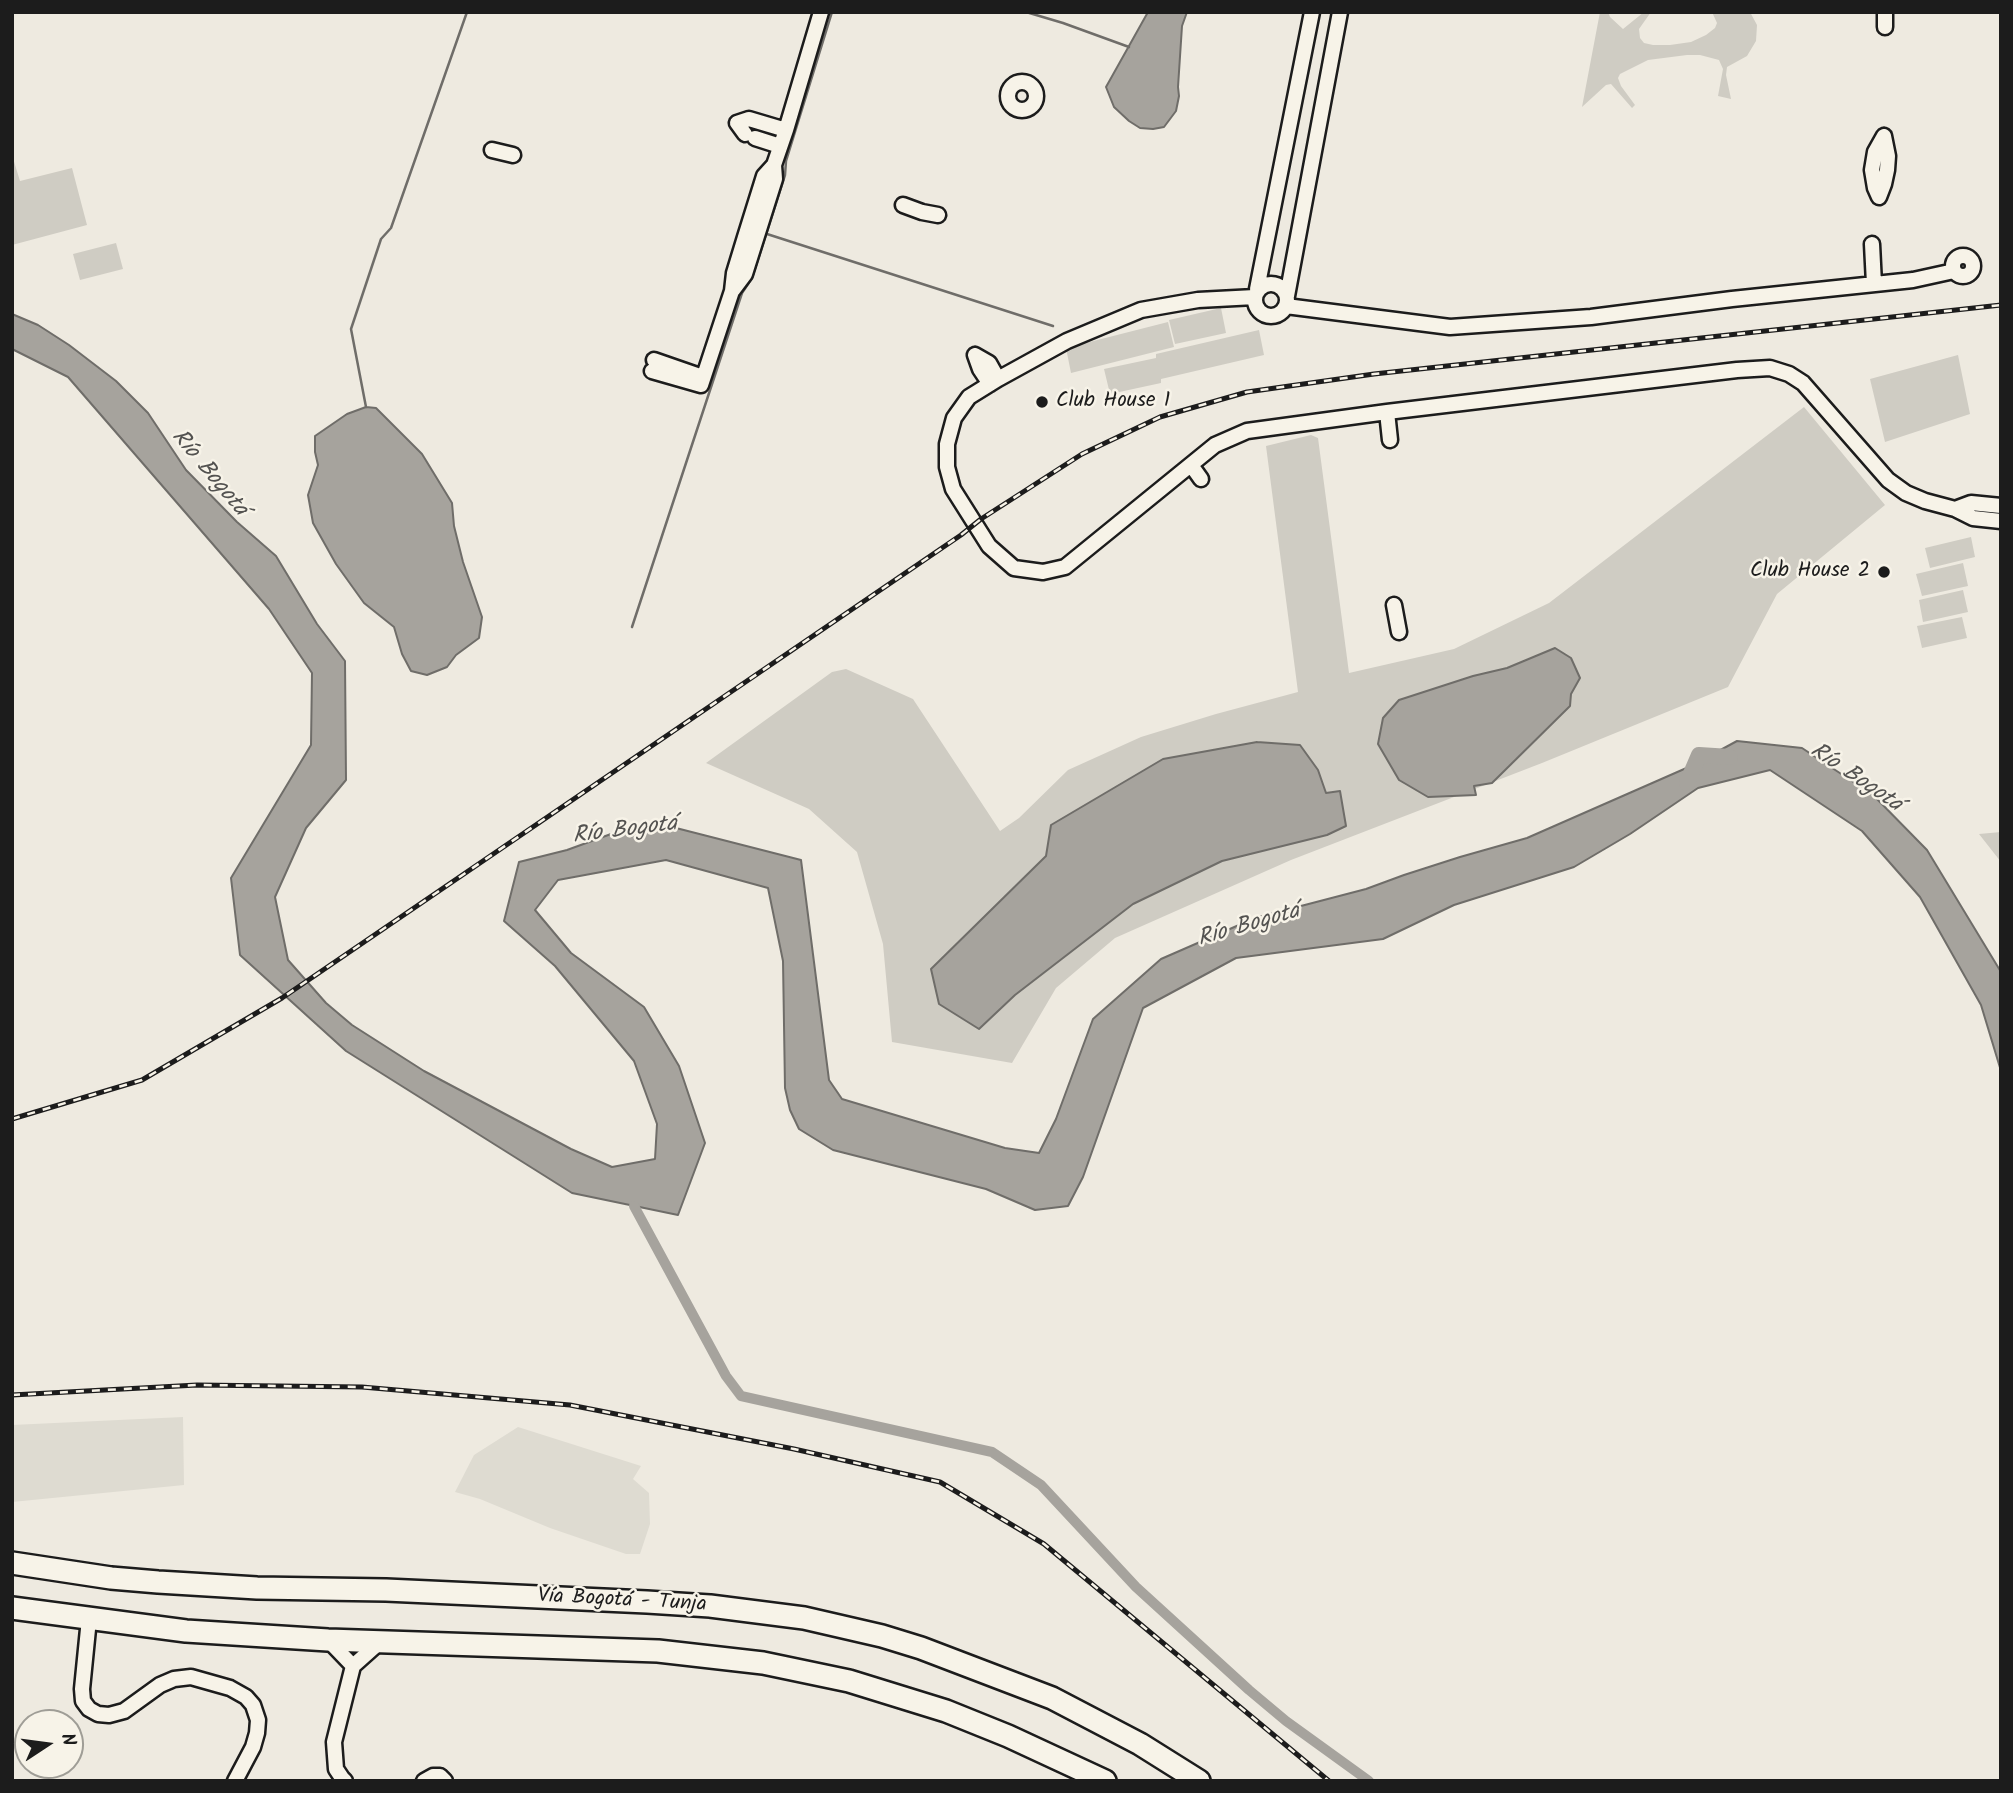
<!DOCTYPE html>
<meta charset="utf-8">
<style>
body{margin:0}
#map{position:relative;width:2013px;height:1793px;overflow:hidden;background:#eeeae0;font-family:Kalam,sans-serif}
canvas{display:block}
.frame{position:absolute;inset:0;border:14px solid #1c1c1c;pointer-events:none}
.north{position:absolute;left:14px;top:1709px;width:70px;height:70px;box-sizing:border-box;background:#f7f3e8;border:2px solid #9f9d96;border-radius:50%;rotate:77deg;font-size:19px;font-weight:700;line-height:28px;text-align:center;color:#1c1c1c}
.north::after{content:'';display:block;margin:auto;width:24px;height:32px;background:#1c1c1c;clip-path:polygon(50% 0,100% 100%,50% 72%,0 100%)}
</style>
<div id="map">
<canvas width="2013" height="1793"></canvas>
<div class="frame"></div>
<div class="north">N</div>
</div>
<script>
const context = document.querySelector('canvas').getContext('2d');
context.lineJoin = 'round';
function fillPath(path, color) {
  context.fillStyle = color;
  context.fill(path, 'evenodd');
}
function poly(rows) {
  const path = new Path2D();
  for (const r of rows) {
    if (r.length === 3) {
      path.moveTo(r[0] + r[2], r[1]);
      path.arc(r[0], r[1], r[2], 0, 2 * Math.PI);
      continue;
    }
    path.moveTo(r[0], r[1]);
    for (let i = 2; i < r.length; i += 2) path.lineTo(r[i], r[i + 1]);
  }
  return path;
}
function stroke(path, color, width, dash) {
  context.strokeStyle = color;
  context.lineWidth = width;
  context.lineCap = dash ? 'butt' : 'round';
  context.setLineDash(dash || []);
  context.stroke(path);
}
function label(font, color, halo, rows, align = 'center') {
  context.font = font + ' Kalam,sans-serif';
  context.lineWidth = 5;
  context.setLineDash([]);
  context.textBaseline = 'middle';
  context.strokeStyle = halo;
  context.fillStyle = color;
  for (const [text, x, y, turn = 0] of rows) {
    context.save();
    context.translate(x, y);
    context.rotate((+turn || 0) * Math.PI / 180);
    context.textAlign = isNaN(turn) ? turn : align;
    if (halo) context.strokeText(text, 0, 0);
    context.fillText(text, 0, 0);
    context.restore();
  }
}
fillPath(poly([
 [183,1417,184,1485,12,1502,12,1425],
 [518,1427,641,1466,633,1479,649,1493,650,1524,640,1554,626,1554,550,1528,480,1499,455,1492,474,1455]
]), '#dedbd1');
fillPath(poly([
 [1600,12,1608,12,1610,17,1623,29,1644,12,1651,12,1639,29,1640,38,1644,43,1653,45,1670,45,1691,42,1706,35,1715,28,1717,23,1712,12,1750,12,1757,25,1756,41,1747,56,1727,67,1726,75,1731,99,1718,96,1723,69,1719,60,1700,55,1687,55,1648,60,1620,74,1618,78,1621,86,1635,105,1632,108,1611,84,1606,85,1582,107],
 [12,155,20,181,72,168,87,225,12,245],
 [116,243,123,269,80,280,73,254],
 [1221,308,1226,333,1175,344,1169,320],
 [1168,322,1174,347,1071,373,1066,348],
 [1259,330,1264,355,1161,379,1161,383,1110,394,1104,369,1156,358,1156,354],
 [1958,355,1970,414,1885,442,1870,379],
 [1804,407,1885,505,1777,594,1728,687,1542,763,1291,860,1115,938,1056,988,1012,1063,892,1042,883,944,857,852,809,809,706,763,832,672,846,669,913,699,1000,831,1019,818,1068,770,1141,737,1216,714,1298,692,1266,446,1311,435,1318,438,1349,673,1454,649,1549,603],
 [1971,537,1975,557,1930,568,1925,548],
 [1963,563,1968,586,1922,596,1916,574],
 [1963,590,1968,612,1923,622,1919,600],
 [1962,617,1967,638,1922,648,1917,626],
 [2001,832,2001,862,1979,834]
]), '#cfccc3');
const water = poly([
 [1148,12,1187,12,1182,26,1178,87,1179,96,1176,111,1164,127,1153,129,1140,128,1129,121,1114,107,1106,87,1148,12],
 [12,314,38,325,69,345,116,381,148,413,186,470,237,522,276,556,317,624,345,661,346,780,306,828,275,897,288,960,326,1003,352,1025,424,1071,571,1149,612,1167,655,1159,657,1124,634,1061,555,966,504,921,519,862,567,850,622,830,676,828,801,860,829,1080,842,1099,1005,1148,1039,1153,1056,1119,1093,1019,1161,959,1255,918,1366,889,1404,875,1460,857,1527,838,1691,766,1737,741,1802,748,1873,795,1927,850,2001,972,2001,1071,1981,1005,1920,897,1862,831,1770,770,1698,788,1630,834,1574,867,1454,905,1383,939,1236,958,1143,1008,1083,1177,1068,1206,1035,1210,986,1189,833,1150,799,1129,790,1110,785,1088,783,961,768,888,666,860,558,880,535,910,571,953,644,1007,679,1066,705,1143,678,1215,572,1193,346,1051,240,955,231,878,311,745,312,673,269,609,68,377,12,349,12,314],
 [366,407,376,408,422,454,452,503,454,526,463,562,482,617,479,638,456,655,447,667,427,675,411,671,402,654,394,627,364,603,336,564,313,523,308,495,318,465,315,452,315,436,347,414,366,407],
 [1555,648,1571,658,1580,678,1571,694,1570,706,1492,783,1474,786,1476,795,1428,797,1399,780,1378,744,1383,718,1399,700,1473,676,1507,668,1555,648],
 [1257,742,1300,745,1318,770,1326,793,1340,791,1346,826,1327,835,1222,861,1133,904,1015,995,979,1029,939,1004,931,969,1046,856,1051,825,1163,759,1257,742]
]);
fillPath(water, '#a6a39d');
stroke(water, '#6f6d69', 2);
stroke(poly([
 [1026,12,1063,23,1129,47],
 [767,234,1053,326],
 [366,407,351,329,381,239,391,228,467,12],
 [632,627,742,293,752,278,785,175,786,161,832,12]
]), '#6f6d69', 2.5);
stroke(poly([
 [634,1206,726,1376,741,1396,992,1452,1041,1485,1136,1587,1249,1690,1286,1721,1369,1781]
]), '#a6a39d', 10);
stroke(poly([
 [1687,783,1699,755,1730,757]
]), '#a6a39d', 16);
const minor = poly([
 [1885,27,1885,12],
 [1022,96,14],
 [745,134,737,123,749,119,786,130],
 [755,138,780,146],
 [492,150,513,155],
 [1879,197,1875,188,1872,170,1875,152,1884,136],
 [1879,197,1884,184,1887,170,1888,156,1884,136],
 [903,205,922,212,938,215],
 [1872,244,1874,284],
 [1963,266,10],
 [1271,300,16],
 [1257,289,1312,12],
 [733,290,745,274,775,179,774,165],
 [1287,296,1340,12],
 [1255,297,1198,300,1141,310,1067,341,998,379,969,397,954,418,947,444,947,467,953,489,989,546,1014,568,1043,572,1065,567,1215,445,1247,431,1387,412,1737,370,1770,368,1789,374,1803,383,1888,480,1906,493,1925,501,1955,509,1973,518,2001,521],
 [1286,306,1450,327,1591,317,1732,299,1913,280,1954,271],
 [975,355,989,363,998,379],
 [975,355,980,369,990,384],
 [654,360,703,377],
 [652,371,701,385,732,291,734,273,745,237,764,176,774,165,786,130,821,12],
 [1387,412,1390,440],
 [1191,465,1201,479],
 [1955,509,1971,503,2001,506],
 [1394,605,1399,632],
 [89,1619,82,1689,83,1701,89,1709,98,1714,109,1715,124,1711,160,1685,174,1679,191,1677,230,1688,246,1697,253,1705,258,1720,257,1733,253,1747,235,1781],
 [328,1640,353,1666],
 [345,1781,342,1778,336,1769,334,1742,353,1666,381,1641],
 [424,1781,433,1776,440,1776,445,1781]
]);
const highway = poly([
 [12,1563,111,1578,158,1582,257,1588,386,1590,647,1602,710,1606,804,1618,882,1636,921,1648,1052,1698,1140,1744,1199,1781],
 [12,1608,186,1631,328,1640,658,1651,763,1663,849,1681,946,1711,1008,1736,1105,1781]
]);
stroke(minor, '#1c1c1c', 19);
stroke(highway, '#1c1c1c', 26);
stroke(minor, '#f7f3e8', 14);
stroke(highway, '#f7f3e8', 21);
const rail = poly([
 [12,1119,142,1080,282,998,961,535,981,519,1082,454,1160,417,1247,392,1374,374,2001,305],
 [12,1395,197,1385,362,1387,570,1405,794,1449,940,1482,1044,1544,1329,1781]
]);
stroke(rail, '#1c1c1c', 5);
stroke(rail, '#f7f3e8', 2.5, [8]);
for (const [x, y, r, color] of [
 [1042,402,7,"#1c1c1c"],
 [1884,572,7,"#1c1c1c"]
]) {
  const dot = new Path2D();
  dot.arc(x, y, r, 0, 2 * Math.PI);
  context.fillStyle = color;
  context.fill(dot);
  stroke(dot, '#f7f3e8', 2.5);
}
label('21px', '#1c1c1c', '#f7f3e8', [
 ["Club House 1",1056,402],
 ["Club House 2",1870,572,"right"]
], 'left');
label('21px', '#1c1c1c', '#f7f3e8', [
 ["Vía Bogotá - Tunja",622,1602,3]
]);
label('italic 23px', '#535250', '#f7f3e8', [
 ["Río Bogotá",208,474,50],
 ["Río Bogotá",1855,779,34],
 ["Río Bogotá",625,832,-7],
 ["Río Bogotá",1249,927,-16]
]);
</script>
